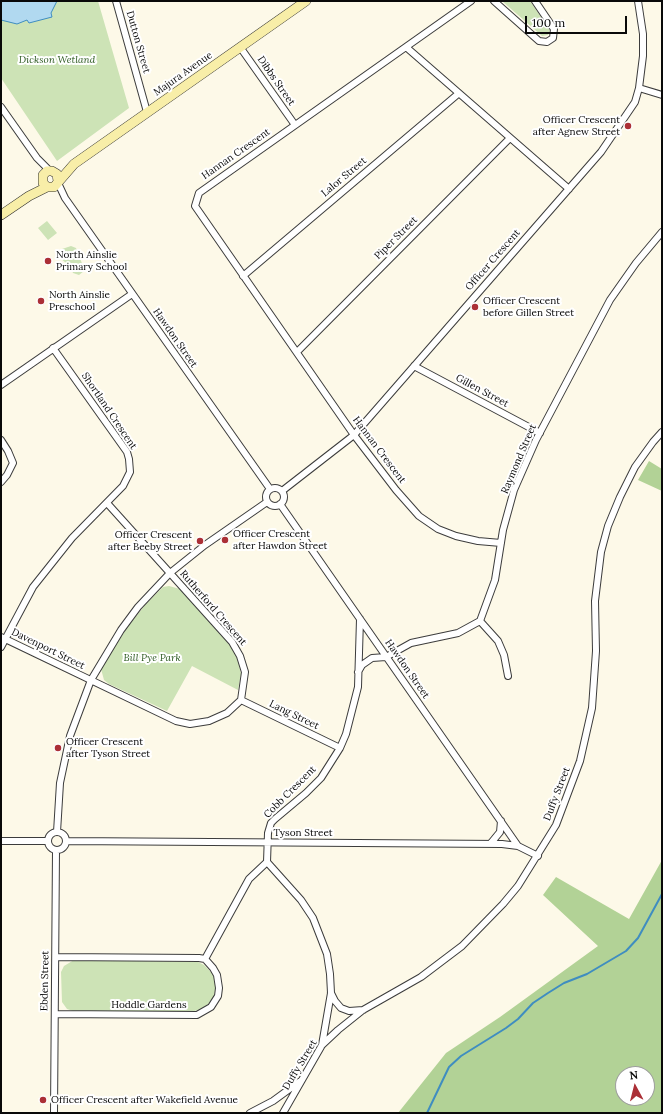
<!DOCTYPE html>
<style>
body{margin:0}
#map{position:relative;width:663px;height:1114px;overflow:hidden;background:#fdf9e8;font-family:Lora,serif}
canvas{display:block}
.frame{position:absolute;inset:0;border:2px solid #090909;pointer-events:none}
.north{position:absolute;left:615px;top:1066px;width:40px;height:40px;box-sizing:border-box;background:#fff;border:1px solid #9d9d9d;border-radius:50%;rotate:353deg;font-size:11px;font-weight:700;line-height:16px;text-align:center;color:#090909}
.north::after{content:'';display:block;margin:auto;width:14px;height:18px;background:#ab2f36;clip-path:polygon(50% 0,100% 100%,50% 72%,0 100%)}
.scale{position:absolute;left:525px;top:16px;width:102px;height:18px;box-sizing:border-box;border:2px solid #090909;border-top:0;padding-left:5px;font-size:12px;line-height:14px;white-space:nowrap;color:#090909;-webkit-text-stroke:3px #fff;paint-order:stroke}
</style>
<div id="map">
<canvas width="663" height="1114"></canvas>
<div class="frame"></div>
<div class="north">N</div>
<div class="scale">100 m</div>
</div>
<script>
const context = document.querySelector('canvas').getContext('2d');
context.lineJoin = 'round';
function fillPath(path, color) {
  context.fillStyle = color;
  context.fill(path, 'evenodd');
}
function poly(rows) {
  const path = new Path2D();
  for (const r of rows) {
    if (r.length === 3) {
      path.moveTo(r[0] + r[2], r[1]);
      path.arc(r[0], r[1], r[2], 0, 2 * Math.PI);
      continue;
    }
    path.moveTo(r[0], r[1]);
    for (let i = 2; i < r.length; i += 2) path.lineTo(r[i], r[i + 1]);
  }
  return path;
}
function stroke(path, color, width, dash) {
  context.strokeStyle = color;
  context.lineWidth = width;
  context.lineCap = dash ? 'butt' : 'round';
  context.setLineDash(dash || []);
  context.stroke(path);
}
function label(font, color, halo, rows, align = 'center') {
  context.font = font + ' Lora,serif';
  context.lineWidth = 4;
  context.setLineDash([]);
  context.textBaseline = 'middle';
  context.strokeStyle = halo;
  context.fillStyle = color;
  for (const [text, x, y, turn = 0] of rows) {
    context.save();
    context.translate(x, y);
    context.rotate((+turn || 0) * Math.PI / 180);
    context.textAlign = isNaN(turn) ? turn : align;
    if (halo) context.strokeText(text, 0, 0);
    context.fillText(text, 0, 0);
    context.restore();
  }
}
fillPath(poly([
 [1,1,98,1,129,108,57,161,1,78],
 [502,1,530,1,550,30,548,35,542,36],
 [47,221,57,233,48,240,38,228],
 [71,246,76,248,83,266,84,271,79,275,73,273,70,266,61,259,60,256,62,249],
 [169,586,180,589,223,636,237,654,241,674,238,690,192,666,167,711,109,684,104,680,101,669,126,629,145,605,163,587],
 [74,960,198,962,204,965,212,973,216,982,214,997,205,1008,191,1012,73,1011,67,1009,62,1002,61,972,64,966]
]), '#cde3b6');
fillPath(poly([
 [649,461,662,469,662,491,638,480],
 [662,860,662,1113,398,1113,446,1053,500,1017,598,946,543,895,556,877,629,919],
 [623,1074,647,1074,647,1098,623,1098]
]), '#b2d296');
const water = poly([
 [1,1,57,1,51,13,52,17,29,23,27,20,17,24,1,20,1,1]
]);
fillPath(water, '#b1d9f0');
stroke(water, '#3f8dc0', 1);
stroke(poly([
 [427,1113,449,1067,461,1056,506,1028,518,1019,533,1003,548,993,564,983,587,974,626,951,638,938,662,894]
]), '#3f8dc0', 2);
const street = poly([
 [116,1,147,112],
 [471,1,199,193,195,206,354,435,396,490,419,516,438,529,456,536,478,541,501,543],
 [494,1,539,41,547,42,553,38,554,29,535,1],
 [240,47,295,125],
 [406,47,569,189],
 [639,88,662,95],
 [1,107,37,158,49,170],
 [58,183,65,198,270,489],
 [243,276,458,94],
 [297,352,510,138],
 [414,366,540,433],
 [1,385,132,294],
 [1,440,8,451,13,463,7,475,1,482],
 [275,497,9],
 [282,491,354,435,601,152,635,102,639,88,643,56,643,34,638,1],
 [280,504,518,846],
 [480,621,498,641,504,655,508,676],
 [1,637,176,721,190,724,209,721,227,713,241,700,245,672,240,656,232,642,107,503],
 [1,647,33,587,72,538,123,486,130,472,129,459,127,452,53,348],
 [358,672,362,665,372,658,386,657,411,643,458,633,480,621,495,580,503,530,514,490,536,440,610,300,636,263,662,232],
 [241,700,340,748],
 [57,832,60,783,70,736,91,680,121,630,138,607,170,573,205,545,267,502],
 [57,841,9],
 [1,841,48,841],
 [66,841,502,844,518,846,538,856],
 [491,843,500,832,501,821],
 [205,959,249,879,267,862],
 [331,993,335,1001,341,1008,349,1011,363,1010],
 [55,1014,197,1015,211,1007,218,996,219,988,217,975,213,968,205,959,199,958,56,957],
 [322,1045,331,993,330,974,327,954,313,918,301,900,267,862,268,833,271,823,275,819,306,793,321,778,340,748,346,734,358,687,360,619],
 [54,1113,56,850],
 [250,1113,273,1101,299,1082],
 [283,1113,322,1045,338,1030,363,1010,421,977,462,946,503,904,518,886,556,825,580,761,592,708,596,651,595,601,601,552,608,526,620,497,635,467,653,442,662,432]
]);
const secondary = poly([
 [58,181,57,174,52,171,47,171,43,175,43,183,47,187,54,187,74,164,306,1],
 [1,215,29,196,47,187]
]);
stroke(street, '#3c3c3c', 8);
stroke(secondary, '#2b2b2b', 10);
stroke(street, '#fff', 6);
stroke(secondary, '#f8eea8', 9);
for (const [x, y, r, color] of [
 [628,126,4,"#ab2f36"],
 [48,261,4,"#ab2f36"],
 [41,301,4,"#ab2f36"],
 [475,307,4,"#ab2f36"],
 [225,540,4,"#ab2f36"],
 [200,541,4,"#ab2f36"],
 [58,748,4,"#ab2f36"],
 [43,1100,4,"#ab2f36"]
]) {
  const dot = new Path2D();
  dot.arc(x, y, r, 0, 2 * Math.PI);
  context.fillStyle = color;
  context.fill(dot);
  stroke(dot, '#fff', 1.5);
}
label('10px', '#090909', '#fff', [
 ["Dutton Street",138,42,74],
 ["Majura Avenue",183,74,-35],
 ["Dibbs Street",276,81,55],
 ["Hannan Crescent",236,154,-35],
 ["Lalor Street",344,177,-40],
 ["Piper Street",396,238,-45],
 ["Officer Crescent",493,260,-49],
 ["Hawdon Street",175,338,55],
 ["Gillen Street",482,391,28],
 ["Shortland Crescent",109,411,56],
 ["Hannan Crescent",379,450,53],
 ["Raymond Street",519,459,-67],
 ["Rutherford Crescent",213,608,49],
 ["Davenport Street",48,649,26],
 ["Hawdon Street",407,669,55],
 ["Lang Street",294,715,26],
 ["Cobb Crescent",290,792,-45],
 ["Duffy Street",557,794,-69],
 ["Tyson Street",303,833],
 ["Ebden Street",45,981,-89],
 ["Hoddle Gardens",149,1005],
 ["Duffy Street",300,1065,-59]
]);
label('italic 10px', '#2d5a21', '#fff', [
 ["Dickson Wetland",57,60],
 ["Bill Pye Park",152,658]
]);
label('10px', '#090909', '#fff', [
 ["Officer Crescent",620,120,"right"],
 ["after Agnew Street",620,132,"right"],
 ["North Ainslie",56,255],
 ["Primary School",56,267],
 ["North Ainslie",49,295],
 ["Preschool",49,307],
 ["Officer Crescent",483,301],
 ["before Gillen Street",483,313],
 ["Officer Crescent",233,534],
 ["after Hawdon Street",233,546],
 ["Officer Crescent",192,535,"right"],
 ["after Beeby Street",192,547,"right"],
 ["Officer Crescent",66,742],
 ["after Tyson Street",66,754],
 ["Officer Crescent after Wakefield Avenue",51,1100]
], 'left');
</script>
